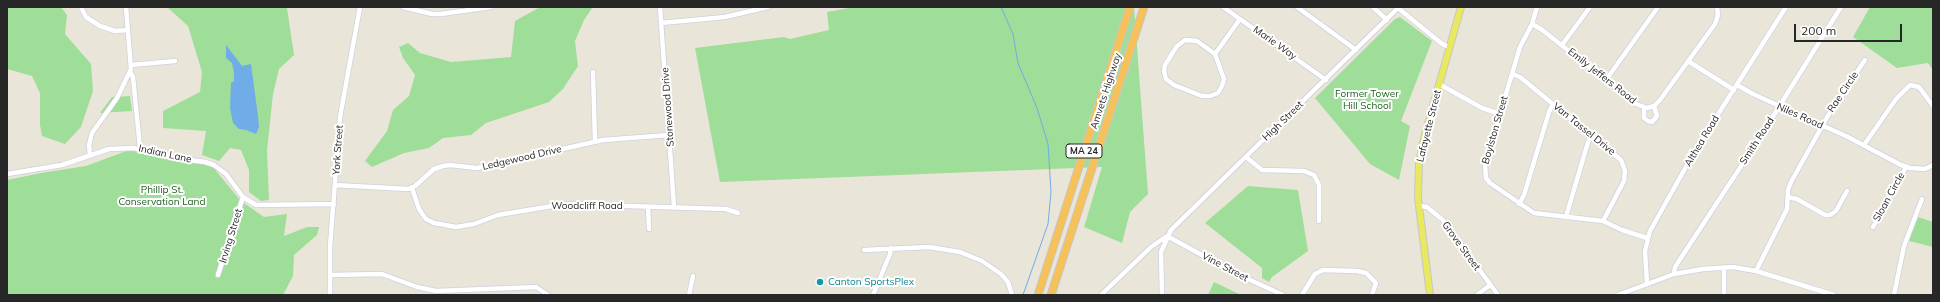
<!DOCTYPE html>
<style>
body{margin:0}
#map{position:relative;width:1940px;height:302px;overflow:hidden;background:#e9e6d9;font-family:Mulish,sans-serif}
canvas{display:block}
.frame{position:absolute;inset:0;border:8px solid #272727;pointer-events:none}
.scale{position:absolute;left:1794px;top:24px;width:108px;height:18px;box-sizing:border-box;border:2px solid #272727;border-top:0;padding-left:5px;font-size:12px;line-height:14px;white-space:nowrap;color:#272727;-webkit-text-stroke:3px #fff;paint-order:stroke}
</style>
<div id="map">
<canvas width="1940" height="302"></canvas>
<div class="frame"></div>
<div class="scale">200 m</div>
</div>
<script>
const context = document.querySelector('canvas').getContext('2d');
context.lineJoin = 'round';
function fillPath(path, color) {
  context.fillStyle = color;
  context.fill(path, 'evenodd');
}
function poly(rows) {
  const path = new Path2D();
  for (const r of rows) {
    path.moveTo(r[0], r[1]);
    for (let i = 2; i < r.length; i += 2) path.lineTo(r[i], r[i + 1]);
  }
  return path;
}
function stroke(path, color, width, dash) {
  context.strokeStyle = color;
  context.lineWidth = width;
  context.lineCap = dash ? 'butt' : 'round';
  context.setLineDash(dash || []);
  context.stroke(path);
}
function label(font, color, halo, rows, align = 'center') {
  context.font = font + ' Mulish,sans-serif';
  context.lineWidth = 4;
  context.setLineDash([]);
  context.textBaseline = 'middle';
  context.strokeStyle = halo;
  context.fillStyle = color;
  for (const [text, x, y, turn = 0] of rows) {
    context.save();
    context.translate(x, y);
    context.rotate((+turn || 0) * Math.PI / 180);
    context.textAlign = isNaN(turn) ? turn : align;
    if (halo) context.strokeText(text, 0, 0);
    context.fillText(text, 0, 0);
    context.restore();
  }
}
fillPath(poly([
 [7,7,61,7,67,15,65,34,91,64,93,91,81,127,65,144,42,136,40,125,40,93,32,76,7,69],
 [167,7,284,7,287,8,294,55,279,69,273,94,267,151,269,200,261,201,249,192,249,170,241,150,230,148,219,161,202,155,206,131,163,128,163,111,200,92,202,72,188,26],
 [540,7,593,7,584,20,575,41,578,66,563,89,549,102,486,123,471,135,443,138,429,148,404,153,372,167,365,161,387,131,393,110,409,96,415,75,403,58,399,47,408,43,420,53,451,62,511,57,515,21],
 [855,7,1134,7,1148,194,1130,212,1122,243,1084,227,1102,167,720,182,695,48,784,37,790,39,829,30,827,12],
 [1870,7,1933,7,1933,70,1928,63,1897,68,1853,37],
 [1400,17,1432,41,1401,121,1410,126,1399,180,1370,164,1315,98,1395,19],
 [130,96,132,111,100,113,112,97],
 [129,146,136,146,161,154,205,161,217,169,216,171,241,201,264,217,287,214,284,236,307,227,319,227,317,235,294,255,293,276,283,295,7,295,7,180,41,173,86,166,129,150],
 [1248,186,1298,190,1308,251,1272,277,1269,282,1262,278,1262,268,1205,223],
 [1918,217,1933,222,1933,247,1909,241],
 [1214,282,1241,295,1208,295]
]), '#9fde98');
fillPath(poly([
 [226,45,242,66,251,64,258,116,259,127,256,134,246,130,239,129,233,123,230,108,231,83,234,81,234,73,232,63,226,58]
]), '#70ace8');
stroke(poly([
 [1001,7,1013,34,1018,63,1037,108,1048,144,1051,192,1048,224,1023,295]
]), '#70ace8', 1);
const minor = poly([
 [81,7,86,17,100,26,115,31,128,30],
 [403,7,432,14,441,14,491,7],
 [660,7,674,207],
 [1223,7,1326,80],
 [1297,7,1356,50],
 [1373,7,1387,20],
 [1537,7,1532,24,1520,47,1485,165,1486,178,1490,183,1534,213,1603,221,1622,230,1647,238],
 [1398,8,1441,43,1450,48],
 [661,23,725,17,768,7],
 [1532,24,1541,29,1636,104,1647,108,1654,106,1660,100,1715,24,1718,15,1717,7],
 [1562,45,1590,7],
 [1215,54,1197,41,1185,40,1177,46,1165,65,1164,71,1166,79,1174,85,1202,96,1210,96,1218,93,1222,86,1224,79,1215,54,1240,19],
 [1688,61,1734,90],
 [131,65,175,61],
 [130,72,133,77,140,148],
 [593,72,595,141],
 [1512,74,1520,77,1621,160,1625,171,1624,181,1603,221],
 [1606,80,1658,7],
 [1439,84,1482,108,1500,114],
 [1737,85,1753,94,1848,137,1901,165,1910,168,1925,169,1933,165],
 [1644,108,1644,118,1648,121,1652,122,1657,116,1654,106],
 [1864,145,1896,99,1910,85,1919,87,1933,106],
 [90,156,89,145,92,133,117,98,131,69,126,7],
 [1246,157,1262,170,1304,171,1314,175,1319,185,1319,221],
 [7,174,62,165,109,149,134,148,173,158,205,162,214,165,226,174,243,197,256,205,334,204],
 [335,185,408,189,415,186,434,169,443,166,450,165,477,168,603,140,669,135],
 [412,188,419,209,426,219,434,223,456,227,474,224,498,215,564,204,726,209,738,213],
 [1788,197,1797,199,1825,215,1830,215,1836,211,1847,191],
 [1519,204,1524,195,1549,112,1553,104],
 [1419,206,1427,207,1443,220,1498,295],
 [648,207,649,229],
 [1566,217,1588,142,1592,135],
 [1873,227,1906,167],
 [1167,236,1235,273,1283,295],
 [864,250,929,247,960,252,982,261,1001,274,1008,282,1012,295],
 [1724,268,1724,295],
 [1756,271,1787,209,1788,190,1791,182,1830,112,1865,60],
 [1674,274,1675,267,1764,131,1841,7],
 [218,275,243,197],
 [330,275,382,274,417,287,436,291,536,287,548,295],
 [1647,284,1645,251,1650,231,1696,149,1786,7],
 [330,295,330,247,340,117,360,7],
 [689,295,693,276],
 [873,295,890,254,891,248],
 [1101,295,1151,247,1167,236],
 [1162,295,1161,252,1171,230,1399,7],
 [1302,295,1315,274,1323,270,1357,271,1366,273,1376,283,1372,295],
 [1477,295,1490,285],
 [1618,295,1674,274,1703,269,1733,267,1756,271,1834,295],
 [1894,295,1904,246,1922,199]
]);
const major = poly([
 [1430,295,1418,198,1419,164,1424,138,1461,7]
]);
const highway = poly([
 [1038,295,1130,7],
 [1051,295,1144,7]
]);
stroke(minor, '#cfcfe0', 6);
stroke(major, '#c7c7c7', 8);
stroke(highway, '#c7c7c7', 9);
stroke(minor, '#fff', 4.5);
stroke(major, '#e9e95f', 6);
stroke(highway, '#f6c158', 7);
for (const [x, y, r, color] of [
 [820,282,4,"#0f9aa8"]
]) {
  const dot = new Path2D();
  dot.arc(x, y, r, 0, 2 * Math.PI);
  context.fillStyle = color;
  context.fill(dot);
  stroke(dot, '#fff', 1.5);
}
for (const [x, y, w] of [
 [1084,151,36]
]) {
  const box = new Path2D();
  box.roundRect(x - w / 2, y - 7, w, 14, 3);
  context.fillStyle = '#fff';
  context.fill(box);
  stroke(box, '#272727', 1);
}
label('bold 9px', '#272727', null, [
 ["MA 24",1084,151]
]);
label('10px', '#272727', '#fff', [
 ["Marie Way",1275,43,35],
 ["Emily Jeffers Road",1602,76,38],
 ["Amvets Highway",1106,91,-72],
 ["Rae Circle",1843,92,-56],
 ["Stonewood Drive",668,107,-94],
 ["Niles Road",1800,116,24],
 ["High Street",1283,121,-44],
 ["Lafayette Street",1429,126,-76],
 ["Van Tassel Drive",1584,129,39],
 ["Boylston Street",1495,130,-74],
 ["Althea Road",1702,141,-59],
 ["Smith Road",1757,141,-57],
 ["York Street",338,150,-86],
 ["Indian Lane",165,154,12],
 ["Ledgewood Drive",522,158,-13],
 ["Sloan Circle",1889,197,-61],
 ["Woodcliff Road",587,206],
 ["Irving Street",231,236,-73],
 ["Grove Street",1461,246,54],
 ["Vine Street",1225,267,28]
]);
label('10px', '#1c601e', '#fff', [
 ["Former Tower",1367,94],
 ["Hill School",1367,106],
 ["Phillip St.",162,190],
 ["Conservation Land",162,202]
]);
label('10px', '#0d838f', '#fff', [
 ["Canton SportsPlex",828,282]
], 'left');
</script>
